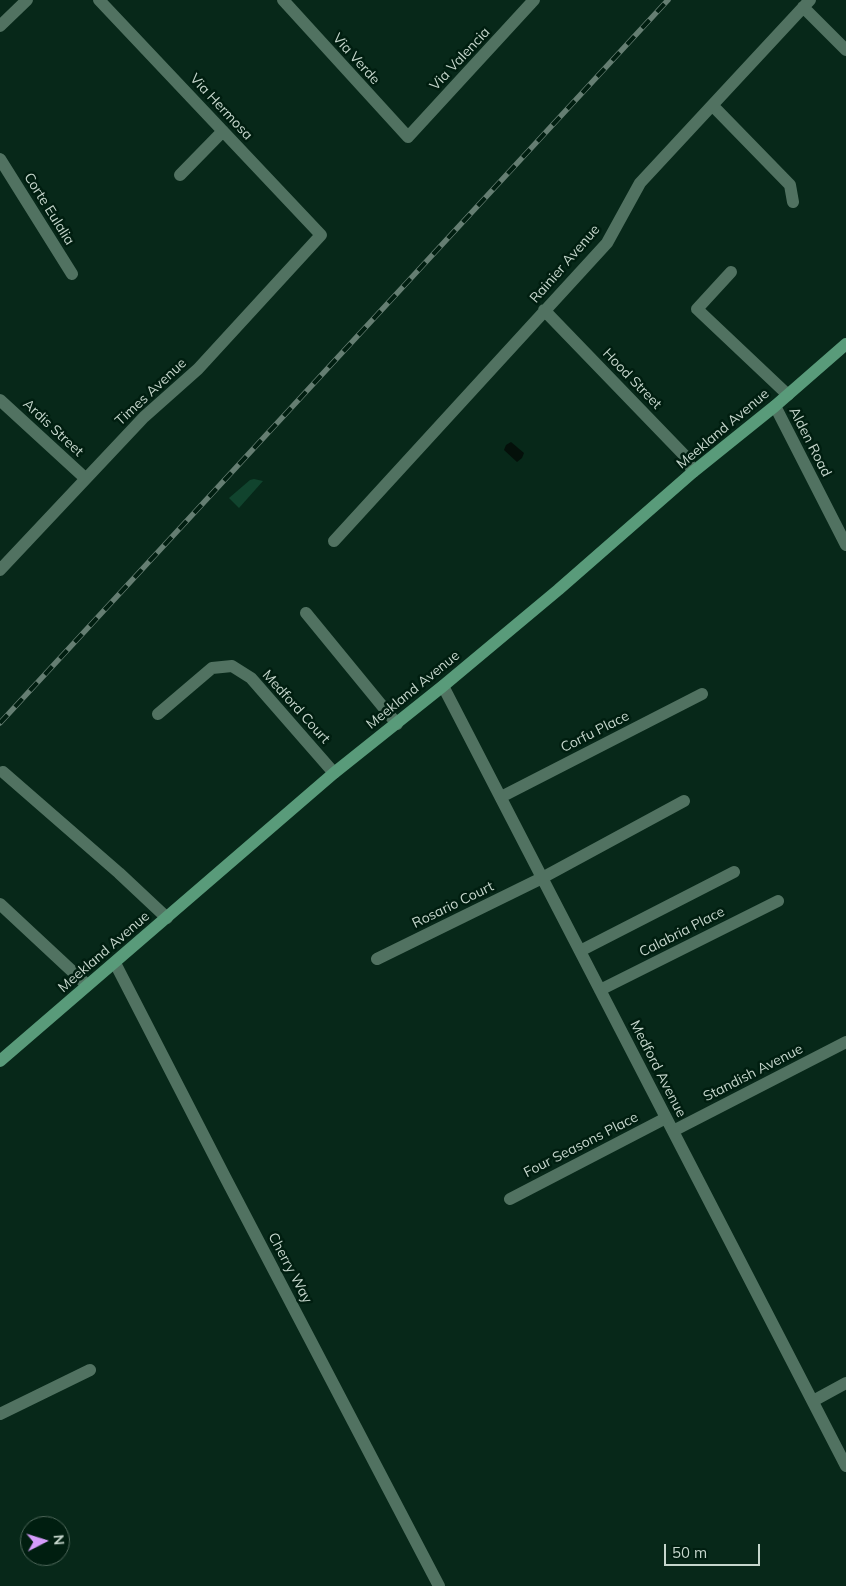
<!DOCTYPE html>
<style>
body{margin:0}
#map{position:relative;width:846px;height:1586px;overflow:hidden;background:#072819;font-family:Mulish,sans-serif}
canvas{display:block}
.north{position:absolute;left:20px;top:1516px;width:50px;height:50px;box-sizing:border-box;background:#001e10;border:1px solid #4f685b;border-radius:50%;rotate:85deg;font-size:14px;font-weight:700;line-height:20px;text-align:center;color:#c5d6cc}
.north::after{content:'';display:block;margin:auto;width:18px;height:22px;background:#d59cfb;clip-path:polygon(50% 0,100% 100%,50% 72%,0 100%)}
.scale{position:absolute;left:664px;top:1544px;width:96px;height:22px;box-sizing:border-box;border:2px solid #c5d6cc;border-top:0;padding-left:6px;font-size:15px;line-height:18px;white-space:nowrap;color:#c5d6cc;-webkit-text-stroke:4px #001e10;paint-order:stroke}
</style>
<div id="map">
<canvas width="846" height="1586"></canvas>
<div class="north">N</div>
<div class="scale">50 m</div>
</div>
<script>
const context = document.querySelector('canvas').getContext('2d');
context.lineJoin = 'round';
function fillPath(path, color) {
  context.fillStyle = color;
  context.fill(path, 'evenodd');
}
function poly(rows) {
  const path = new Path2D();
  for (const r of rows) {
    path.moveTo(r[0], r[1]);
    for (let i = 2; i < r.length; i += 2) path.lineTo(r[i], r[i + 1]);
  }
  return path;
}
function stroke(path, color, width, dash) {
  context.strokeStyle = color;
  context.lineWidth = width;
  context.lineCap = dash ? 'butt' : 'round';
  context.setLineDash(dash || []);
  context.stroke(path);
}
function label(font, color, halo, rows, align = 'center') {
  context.font = font + ' Mulish,sans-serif';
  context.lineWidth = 5;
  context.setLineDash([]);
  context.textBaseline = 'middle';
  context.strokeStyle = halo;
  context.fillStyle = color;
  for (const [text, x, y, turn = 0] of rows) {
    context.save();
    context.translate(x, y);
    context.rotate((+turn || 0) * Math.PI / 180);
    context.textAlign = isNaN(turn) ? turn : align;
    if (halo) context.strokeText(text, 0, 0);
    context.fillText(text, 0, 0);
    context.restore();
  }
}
fillPath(poly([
 [254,479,263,481,239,508,229,498,250,480]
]), '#11442e');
fillPath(poly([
 [511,442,524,453,522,458,517,462,504,450,506,445]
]), '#04100a');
stroke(poly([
 [283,0,408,137,534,0],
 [803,7,846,50],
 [0,26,27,0],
 [713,106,790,185,793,202],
 [0,159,72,274],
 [180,175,223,131],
 [731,272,697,309,788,395],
 [544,310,685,456,693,472],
 [0,400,85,478],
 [775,406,846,545],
 [334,541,607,243,640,183,810,0],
 [0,570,144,417,198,369,321,235,99,0],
 [306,613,397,724],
 [443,686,846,1466],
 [158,714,212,668,232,666,251,678,334,773],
 [3,772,119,873,167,918],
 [501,797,702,694],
 [0,904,87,985],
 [580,951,734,872],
 [377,959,542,878,684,801],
 [115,963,225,1177,439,1586],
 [600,990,778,901],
 [673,1131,846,1042],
 [510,1199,666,1118],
 [813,1401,846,1383],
 [0,1414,90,1370]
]), '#517261', 12);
stroke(poly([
 [0,1061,334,773,443,686,558,590,693,472,775,406,846,344]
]), '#599b7a', 12);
const rail = poly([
 [0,723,668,0]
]);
stroke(rail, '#657e72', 5.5);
stroke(rail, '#001e10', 4, [11]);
label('14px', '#c5d6cc', '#001e10', [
 ["Via Verde",356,59,48],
 ["Via Valencia",460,59,-47],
 ["Via Hermosa",221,107,47],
 ["Corte Eulalia",49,209,58],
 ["Rainier Avenue",565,264,-49],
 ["Hood Street",632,379,46],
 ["Times Avenue",151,392,-43],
 ["Ardis Street",53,428,43],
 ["Meekland Avenue",723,429,-40],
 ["Alden Road",810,442,63],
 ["Meekland Avenue",413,690,-39],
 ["Medford Court",296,707,48],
 ["Corfu Place",595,732,-27],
 ["Rosario Court",453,905,-26],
 ["Calabria Place",682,932,-27],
 ["Meekland Avenue",104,952,-41],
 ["Medford Avenue",658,1069,63],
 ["Standish Avenue",753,1073,-27],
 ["Four Seasons Place",581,1145,-27],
 ["Cherry Way",290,1268,62]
]);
</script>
